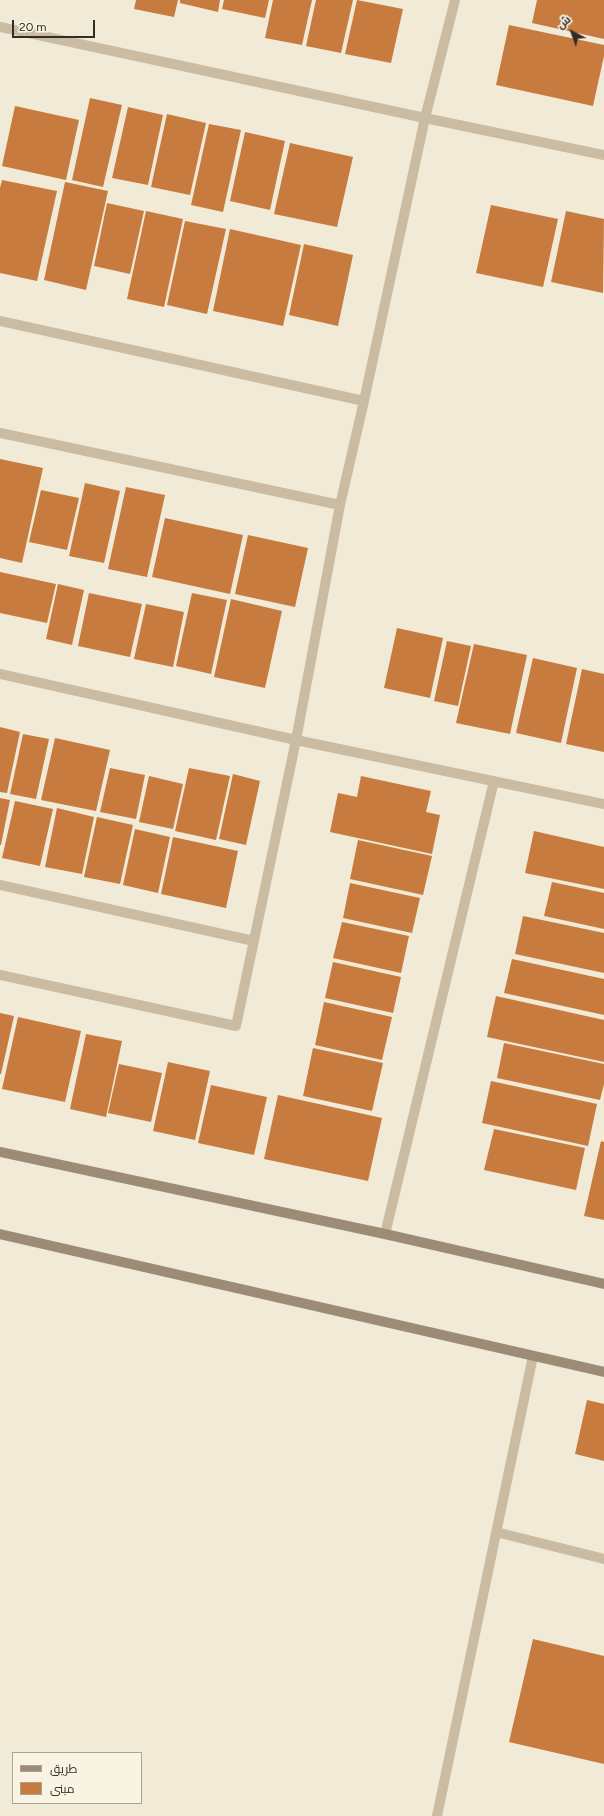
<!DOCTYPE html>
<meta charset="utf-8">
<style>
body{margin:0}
#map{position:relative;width:604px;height:1816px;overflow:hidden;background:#f1ead7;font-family:Figtree,Cairo,sans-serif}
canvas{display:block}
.legend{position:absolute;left:12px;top:1752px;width:130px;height:52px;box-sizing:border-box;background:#f9f3e3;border:1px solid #aaa497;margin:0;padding:5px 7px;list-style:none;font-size:12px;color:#342d25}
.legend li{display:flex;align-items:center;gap:8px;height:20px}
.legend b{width:20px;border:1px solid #aaa497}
.north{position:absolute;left:552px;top:12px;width:40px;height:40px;-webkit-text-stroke:3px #f9f3e3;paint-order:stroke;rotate:319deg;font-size:11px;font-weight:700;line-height:16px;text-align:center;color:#342d25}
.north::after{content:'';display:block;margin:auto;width:14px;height:18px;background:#342d25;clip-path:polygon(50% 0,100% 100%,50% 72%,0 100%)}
.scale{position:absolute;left:12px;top:20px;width:83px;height:18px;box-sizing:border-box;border:2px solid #342d25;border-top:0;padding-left:5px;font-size:12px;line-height:14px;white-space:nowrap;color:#342d25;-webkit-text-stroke:3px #f9f3e3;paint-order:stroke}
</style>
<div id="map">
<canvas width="604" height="1816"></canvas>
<ul class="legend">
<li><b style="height:5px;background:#9c8b75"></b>طريق</li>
<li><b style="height:11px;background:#c87b3e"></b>مبنى</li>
</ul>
<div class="north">ش</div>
<div class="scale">20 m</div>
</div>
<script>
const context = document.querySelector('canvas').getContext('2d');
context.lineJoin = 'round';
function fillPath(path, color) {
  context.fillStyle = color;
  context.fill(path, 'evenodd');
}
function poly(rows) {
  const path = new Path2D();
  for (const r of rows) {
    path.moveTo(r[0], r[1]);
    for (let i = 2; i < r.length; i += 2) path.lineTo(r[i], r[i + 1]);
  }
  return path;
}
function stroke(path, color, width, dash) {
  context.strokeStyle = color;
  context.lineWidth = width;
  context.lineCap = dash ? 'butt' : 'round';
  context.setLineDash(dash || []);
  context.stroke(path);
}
fillPath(poly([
 [136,0,178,0,174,17,134,9],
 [180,0,220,0,218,12,180,3],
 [224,0,269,0,265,18,222,9],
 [273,0,312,0,302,45,265,38],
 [316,0,353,0,341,53,306,46],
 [357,0,403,9,391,63,345,54],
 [537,0,604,0,604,39,532,23],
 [509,25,604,45,604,56,593,106,496,85],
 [90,98,122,105,103,187,72,180],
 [15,106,79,120,66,180,2,166],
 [128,107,163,115,148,185,112,178],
 [167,114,206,123,190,195,151,187],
 [209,124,241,130,223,212,191,205],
 [245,132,285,141,270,210,230,201],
 [290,143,353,157,337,227,274,214],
 [2,180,57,191,37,281,0,273,0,188],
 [65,182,108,191,86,290,44,280],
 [107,203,144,211,130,274,94,266],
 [491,205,558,219,543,287,476,273],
 [146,211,183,219,164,307,127,299],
 [566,211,604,219,603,293,551,282],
 [185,221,226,229,207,314,167,305],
 [230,229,301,245,283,326,213,311],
 [304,244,353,255,338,326,289,315],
 [0,459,43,468,22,563,0,558],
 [85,483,120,491,104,563,69,556],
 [126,487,165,495,147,577,108,569],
 [41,490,79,498,67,550,29,542],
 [165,518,243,535,230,594,152,577],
 [248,535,308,548,295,607,235,594],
 [0,572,56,584,47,623,0,613],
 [58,584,84,590,72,645,46,639],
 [89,593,142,604,130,657,78,646],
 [192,593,227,600,211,674,176,666],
 [231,599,282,611,265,688,214,677],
 [146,604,184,612,173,667,134,659],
 [397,628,443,638,430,698,384,688],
 [447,641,471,646,458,706,434,701],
 [474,644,527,655,510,734,456,723],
 [533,658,577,668,561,743,516,733],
 [582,669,604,674,604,752,566,744],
 [0,727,20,732,7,793,0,792],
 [23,734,49,739,36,799,10,794],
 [55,738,110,750,96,811,41,800],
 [110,768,145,775,136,819,100,812],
 [189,768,230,776,216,840,175,831],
 [233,774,260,781,246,845,219,839],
 [149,776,183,784,173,829,139,822],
 [361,776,431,791,426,812,440,815,432,854,330,832,338,793,357,797],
 [0,798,10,800,1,845,0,845],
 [15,801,53,809,40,866,2,858],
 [57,808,94,817,82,874,45,867],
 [97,817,133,825,120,884,84,877],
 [135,829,170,837,158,893,123,885],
 [534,831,604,847,604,889,525,873],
 [173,837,238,851,226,908,161,894],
 [358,840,432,856,423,895,350,879],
 [552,882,604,893,604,929,544,916],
 [350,883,420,898,412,933,343,918],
 [523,916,604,933,604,973,515,954],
 [342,922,409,936,401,973,333,958],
 [512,959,604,979,604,1015,504,993],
 [333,962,401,977,393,1013,325,998],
 [496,996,604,1020,604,1062,487,1037],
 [324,1002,392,1017,382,1060,315,1045],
 [0,1013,14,1016,1,1074,0,1074],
 [18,1017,81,1031,65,1102,2,1089],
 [86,1034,122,1041,106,1117,70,1109],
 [504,1043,604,1064,604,1084,600,1100,497,1078],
 [313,1048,383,1063,372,1111,303,1096],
 [168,1062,210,1071,195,1140,153,1131],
 [119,1064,162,1073,151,1122,108,1113],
 [491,1081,597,1104,588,1146,482,1123],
 [211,1085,267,1097,254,1155,198,1143],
 [278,1095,382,1118,368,1181,264,1159],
 [494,1129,585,1148,576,1190,484,1170],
 [601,1141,604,1142,604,1220,584,1216],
 [587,1400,604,1404,604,1461,575,1454],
 [533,1639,604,1656,604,1764,509,1742]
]), '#c87b3e');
stroke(poly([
 [0,27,425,118,455,0],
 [0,674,296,740,236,1026,0,975],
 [0,885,254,941],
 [496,1532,604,1559],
 [437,1816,533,1356]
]), '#c9bca3', 10);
stroke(poly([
 [604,155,425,118,364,401,340,505,296,740,604,804],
 [0,321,364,401],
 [0,433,340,505],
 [385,1234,494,781]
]), '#c9bca3', 10);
stroke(poly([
 [0,1152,385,1234,604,1284],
 [0,1234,604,1372]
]), '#9c8b75', 10);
</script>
